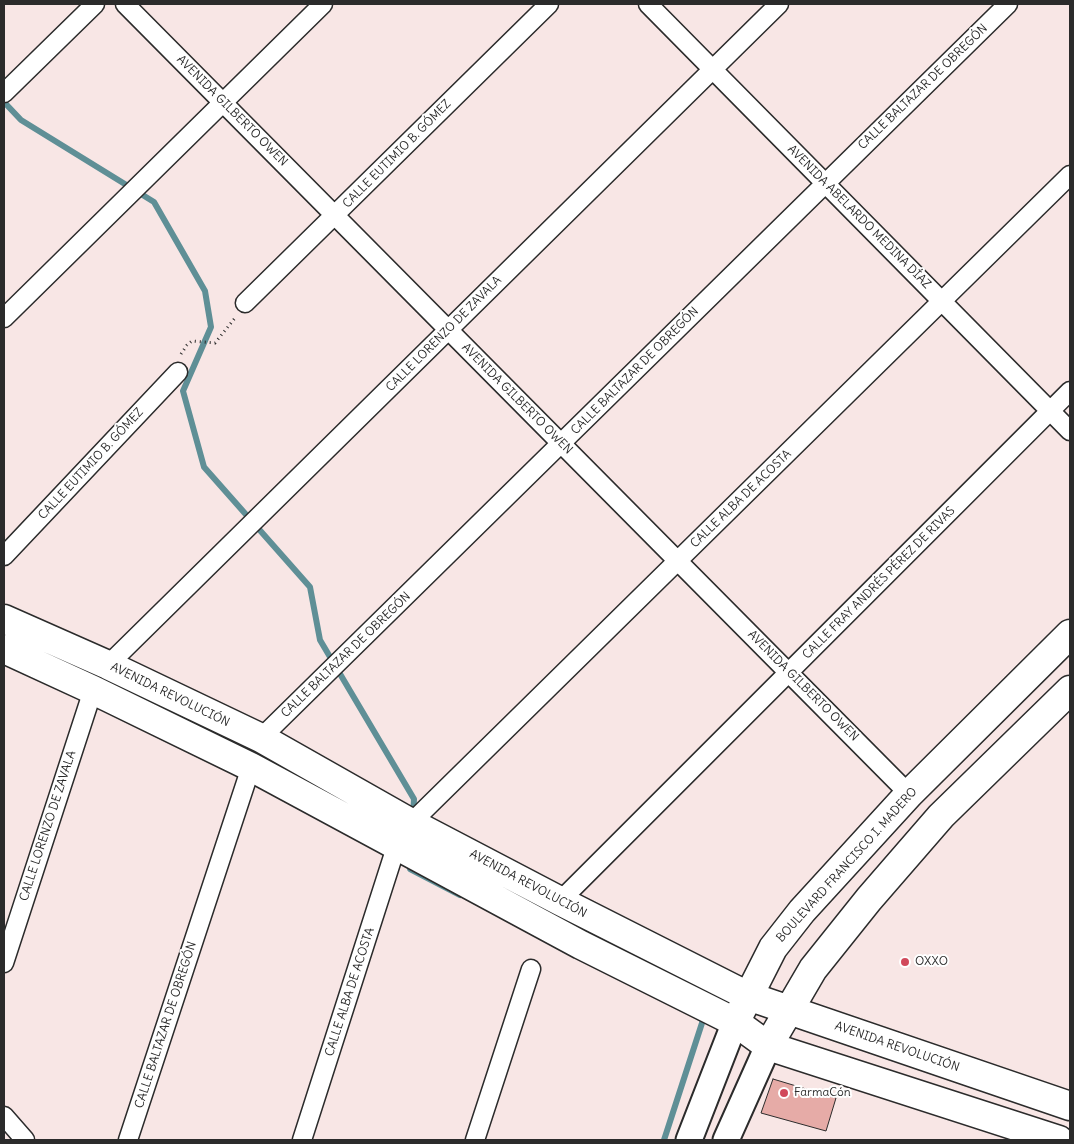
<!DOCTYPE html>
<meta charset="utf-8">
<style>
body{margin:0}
#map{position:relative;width:1074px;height:1144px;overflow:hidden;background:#f8e6e5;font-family:Delius,sans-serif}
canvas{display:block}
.frame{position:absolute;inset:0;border:5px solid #2b2b2b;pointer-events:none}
</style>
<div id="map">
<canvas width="1074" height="1144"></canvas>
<div class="frame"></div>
</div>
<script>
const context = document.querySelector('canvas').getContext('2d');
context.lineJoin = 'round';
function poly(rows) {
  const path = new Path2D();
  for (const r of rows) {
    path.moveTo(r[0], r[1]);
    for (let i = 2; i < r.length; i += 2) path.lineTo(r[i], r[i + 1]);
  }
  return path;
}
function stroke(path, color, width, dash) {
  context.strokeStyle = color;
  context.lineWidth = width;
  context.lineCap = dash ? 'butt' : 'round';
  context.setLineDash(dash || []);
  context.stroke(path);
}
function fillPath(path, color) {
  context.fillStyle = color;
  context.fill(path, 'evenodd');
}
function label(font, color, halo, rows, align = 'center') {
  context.font = font + ' Delius,sans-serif';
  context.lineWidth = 4;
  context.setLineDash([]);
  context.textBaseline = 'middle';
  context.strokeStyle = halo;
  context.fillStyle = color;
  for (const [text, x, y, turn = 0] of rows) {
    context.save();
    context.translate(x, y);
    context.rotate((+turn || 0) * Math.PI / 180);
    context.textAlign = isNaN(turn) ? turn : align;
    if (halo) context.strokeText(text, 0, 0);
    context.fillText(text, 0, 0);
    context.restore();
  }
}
stroke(poly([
 [4,102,21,120,154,202,205,291,211,327,183,391,204,467,310,587,320,640,414,799,413,816],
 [410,861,410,869,460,895],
 [664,1140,703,1020,698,1017]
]), '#5f8f96', 6);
const building = poly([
 [773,1079,836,1098,826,1131,761,1113,773,1079]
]);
fillPath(building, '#e6aba7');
stroke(building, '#2b2b2b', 1);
const street = poly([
 [125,4,909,794],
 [648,4,1070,431],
 [4,93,95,4],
 [245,303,549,4],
 [4,318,323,4],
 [4,556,178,372],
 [108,665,779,4],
 [261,738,1008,4],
 [411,823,1070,175],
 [560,901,1070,391],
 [4,963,93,690],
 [4,1116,25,1140],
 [128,1140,251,767],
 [302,1140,397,844],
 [475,1140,531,969]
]);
const secondary = poly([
 [689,1140,735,1022],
 [726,1140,768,1046]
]);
const primary = poly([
 [4,619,108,665,261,738,411,823,560,901,748,996,1070,1106],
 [4,649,93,690,251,767,581,945,735,1022,768,1046,1059,1140],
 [740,1013,773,948,802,911,909,794,1070,634],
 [768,1046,813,969,869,899,941,816,1070,690]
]);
stroke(street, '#2b2b2b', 21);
stroke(secondary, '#2b2b2b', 29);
stroke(primary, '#2b2b2b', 31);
stroke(poly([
 [181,354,187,345,192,341,215,343,235,318]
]), '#2b2b2b', 3, [1, 4]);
stroke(street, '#fff', 18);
stroke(secondary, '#fff', 25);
stroke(primary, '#fff', 28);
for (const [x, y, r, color] of [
 [905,962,5,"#d1495b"],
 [784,1093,5,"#d1495b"]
]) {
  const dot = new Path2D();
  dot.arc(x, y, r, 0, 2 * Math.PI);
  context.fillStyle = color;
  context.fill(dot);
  stroke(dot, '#fff', 2);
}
label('12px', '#2b2b2b', '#fff', [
 ["CALLE BALTAZAR DE OBREGÓN",923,87,-44],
 ["AVENIDA GILBERTO OWEN",232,111,45],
 ["CALLE EUTIMIO B. GÓMEZ",397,154,-45],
 ["AVENIDA ABELARDO MEDINA DÍAZ",859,217,45],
 ["CALLE LORENZO DE ZAVALA",444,334,-45],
 ["CALLE BALTAZAR DE OBREGÓN",635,371,-45],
 ["AVENIDA GILBERTO OWEN",517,399,45],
 ["CALLE EUTIMIO B. GÓMEZ",91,464,-47],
 ["CALLE ALBA DE ACOSTA",741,499,-44],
 ["CALLE FRAY ANDRÉS PÉREZ DE RIVAS",879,583,-45],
 ["CALLE BALTAZAR DE OBREGÓN",346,655,-44],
 ["AVENIDA GILBERTO OWEN",803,686,45],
 ["AVENIDA REVOLUCIÓN",170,695,26],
 ["CALLE LORENZO DE ZAVALA",48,826,-72],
 ["BOULEVARD FRANCISCO I. MADERO",847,865,-48],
 ["AVENIDA REVOLUCIÓN",528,884,28],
 ["CALLE ALBA DE ACOSTA",350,992,-72],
 ["CALLE BALTAZAR DE OBREGÓN",166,1025,-72],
 ["AVENIDA REVOLUCIÓN",897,1047,19]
]);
label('12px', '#2b2b2b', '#fff', [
 ["OXXO",915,962],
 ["FarmaCón",794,1093]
], 'left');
</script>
